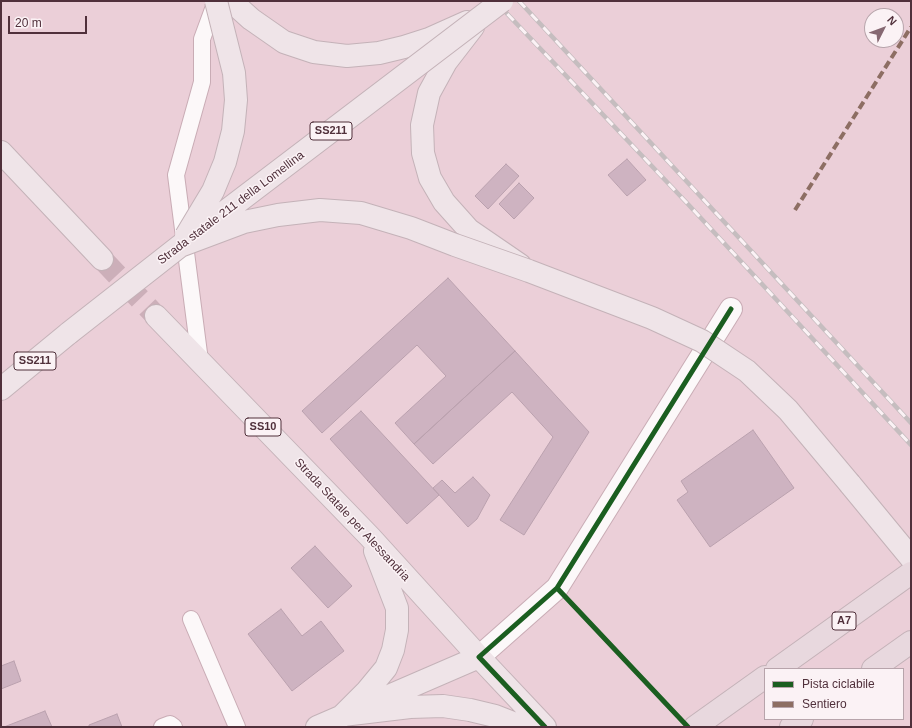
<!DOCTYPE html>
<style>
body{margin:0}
#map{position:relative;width:912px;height:728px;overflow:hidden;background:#ebcfd8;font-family:Arial,sans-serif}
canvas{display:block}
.frame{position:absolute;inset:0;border:2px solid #50303b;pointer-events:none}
.legend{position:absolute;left:764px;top:668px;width:140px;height:52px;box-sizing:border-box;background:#fbf2f5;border:1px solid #b7a4ab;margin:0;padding:5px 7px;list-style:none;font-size:12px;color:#50303b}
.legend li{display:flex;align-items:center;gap:8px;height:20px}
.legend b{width:20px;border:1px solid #b7a4ab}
.north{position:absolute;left:864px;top:8px;width:40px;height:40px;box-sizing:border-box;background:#fbf2f5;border:1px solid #b7a4ab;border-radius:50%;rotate:48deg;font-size:11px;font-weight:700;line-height:16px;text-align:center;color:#50303b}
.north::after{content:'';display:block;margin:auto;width:14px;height:18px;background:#866872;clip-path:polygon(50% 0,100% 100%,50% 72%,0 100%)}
.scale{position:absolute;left:8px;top:16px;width:79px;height:18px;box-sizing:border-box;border:2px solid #50303b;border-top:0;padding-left:5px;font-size:12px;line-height:14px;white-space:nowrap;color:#50303b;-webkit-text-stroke:3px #fbf2f5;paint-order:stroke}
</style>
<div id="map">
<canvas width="912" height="728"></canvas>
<div class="frame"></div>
<ul class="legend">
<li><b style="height:5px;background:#1b5e20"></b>Pista ciclabile</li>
<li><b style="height:5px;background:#8d6e63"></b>Sentiero</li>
</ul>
<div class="north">N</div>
<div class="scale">20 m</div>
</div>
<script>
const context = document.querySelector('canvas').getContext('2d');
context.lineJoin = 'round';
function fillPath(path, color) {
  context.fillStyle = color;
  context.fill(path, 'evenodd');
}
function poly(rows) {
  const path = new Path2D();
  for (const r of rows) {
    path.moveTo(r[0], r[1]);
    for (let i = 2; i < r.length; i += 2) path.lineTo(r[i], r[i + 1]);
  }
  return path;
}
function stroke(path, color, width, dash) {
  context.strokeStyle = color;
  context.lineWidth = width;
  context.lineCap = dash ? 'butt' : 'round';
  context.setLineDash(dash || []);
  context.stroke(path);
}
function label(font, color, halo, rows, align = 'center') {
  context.font = font + ' Arial,sans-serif';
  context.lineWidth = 3;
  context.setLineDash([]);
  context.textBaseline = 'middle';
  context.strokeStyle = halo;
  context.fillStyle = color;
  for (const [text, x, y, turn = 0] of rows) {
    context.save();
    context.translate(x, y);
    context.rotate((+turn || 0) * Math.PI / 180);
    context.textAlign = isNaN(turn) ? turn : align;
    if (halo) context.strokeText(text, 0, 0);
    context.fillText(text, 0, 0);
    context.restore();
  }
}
const building = poly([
 [627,159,646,180,627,196,608,175,627,159],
 [506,164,519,176,488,209,475,196,506,164],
 [519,183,534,198,514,219,499,204,519,183],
 [448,278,515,351,414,444,395,423,446,376,417,345,322,433,302,411,448,278],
 [515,351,589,432,524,535,500,520,553,437,512,392,433,464,414,444,515,351],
 [361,411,439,495,407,524,330,439,361,411],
 [753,430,794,488,710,547,677,500,688,492,681,481,753,430],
 [473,477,490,495,477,519,468,527,433,488,442,480,455,493,473,477],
 [315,546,352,586,328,608,291,568,315,546],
 [281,609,302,636,321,621,344,651,292,691,248,634,281,609],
 [14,661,21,681,1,689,1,666,14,661],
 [45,711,52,727,4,727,45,711],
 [117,714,122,727,89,727,89,725,117,714]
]);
fillPath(building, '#ceb3c1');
stroke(building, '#baa1ae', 1);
stroke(poly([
 [102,259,156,316]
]), '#ccafb9', 22, [22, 11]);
const lane = poly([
 [200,361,176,175,202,82,202,39,216,1],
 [191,619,237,727],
 [162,727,170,724,174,727]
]);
const street = poly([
 [479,657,557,588,731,309]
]);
const primary = poly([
 [231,1,251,19,284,42,314,52,347,56,379,53,404,47,429,39,467,22],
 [473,27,446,62,429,93,422,125,423,153,430,178,444,202,469,230,520,265],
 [1,152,102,259],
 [156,316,370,537,479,657,545,727],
 [1,389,69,333],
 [850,484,911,558],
 [343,715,367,691,386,668,393,650,397,630,397,608,375,551],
 [343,715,410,707,443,706,470,710,495,716,523,727],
 [317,727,479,657]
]);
const highway = poly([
 [777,669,911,573],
 [873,669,911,642],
 [695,727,765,677],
 [791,727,802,719]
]);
stroke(lane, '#c9acb5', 18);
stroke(street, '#c9acb5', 24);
stroke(primary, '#c4b2b8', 24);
stroke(highway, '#c4b2b8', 24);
stroke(lane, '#fcf8f9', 16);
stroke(street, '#fcf8f9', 22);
stroke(primary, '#efe4e8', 22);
stroke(highway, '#e8d8de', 22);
const rail = poly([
 [495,1,686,202,911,445],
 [519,1,911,423]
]);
stroke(rail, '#c5bdbf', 4.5);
stroke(rail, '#fbf2f5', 3, [9]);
const primaryBridge = poly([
 [186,236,213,191,225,162,233,131,236,100,234,73,216,1],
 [180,246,244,222,278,215,320,210,361,213,411,228,455,245,529,271,652,318,702,341,747,371,788,410,850,484],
 [69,333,180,246,502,1]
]);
stroke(primaryBridge, '#c4b2b8', 24, []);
stroke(primaryBridge, '#efe4e8', 22);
stroke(poly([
 [795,210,911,27]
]), '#8d6e63', 4, [8, 4]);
stroke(poly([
 [557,588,688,727],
 [545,727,479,657,557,588,731,309]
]), '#1b5e20', 5);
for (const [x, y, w] of [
 [331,131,42],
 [35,361,42],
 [263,427,36],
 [844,621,24]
]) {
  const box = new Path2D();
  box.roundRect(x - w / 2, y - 9, w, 18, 3);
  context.fillStyle = '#fbf2f5';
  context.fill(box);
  stroke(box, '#50303b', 1);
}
label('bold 11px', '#50303b', null, [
 ["SS211",331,131],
 ["SS211",35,361],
 ["SS10",263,427],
 ["A7",844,621]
]);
label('12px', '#50303b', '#fbf2f5', [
 ["Strada statale 211 della Lomellina",231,208,-37],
 ["Strada Statale per Alessandria",352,520,47]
]);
</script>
